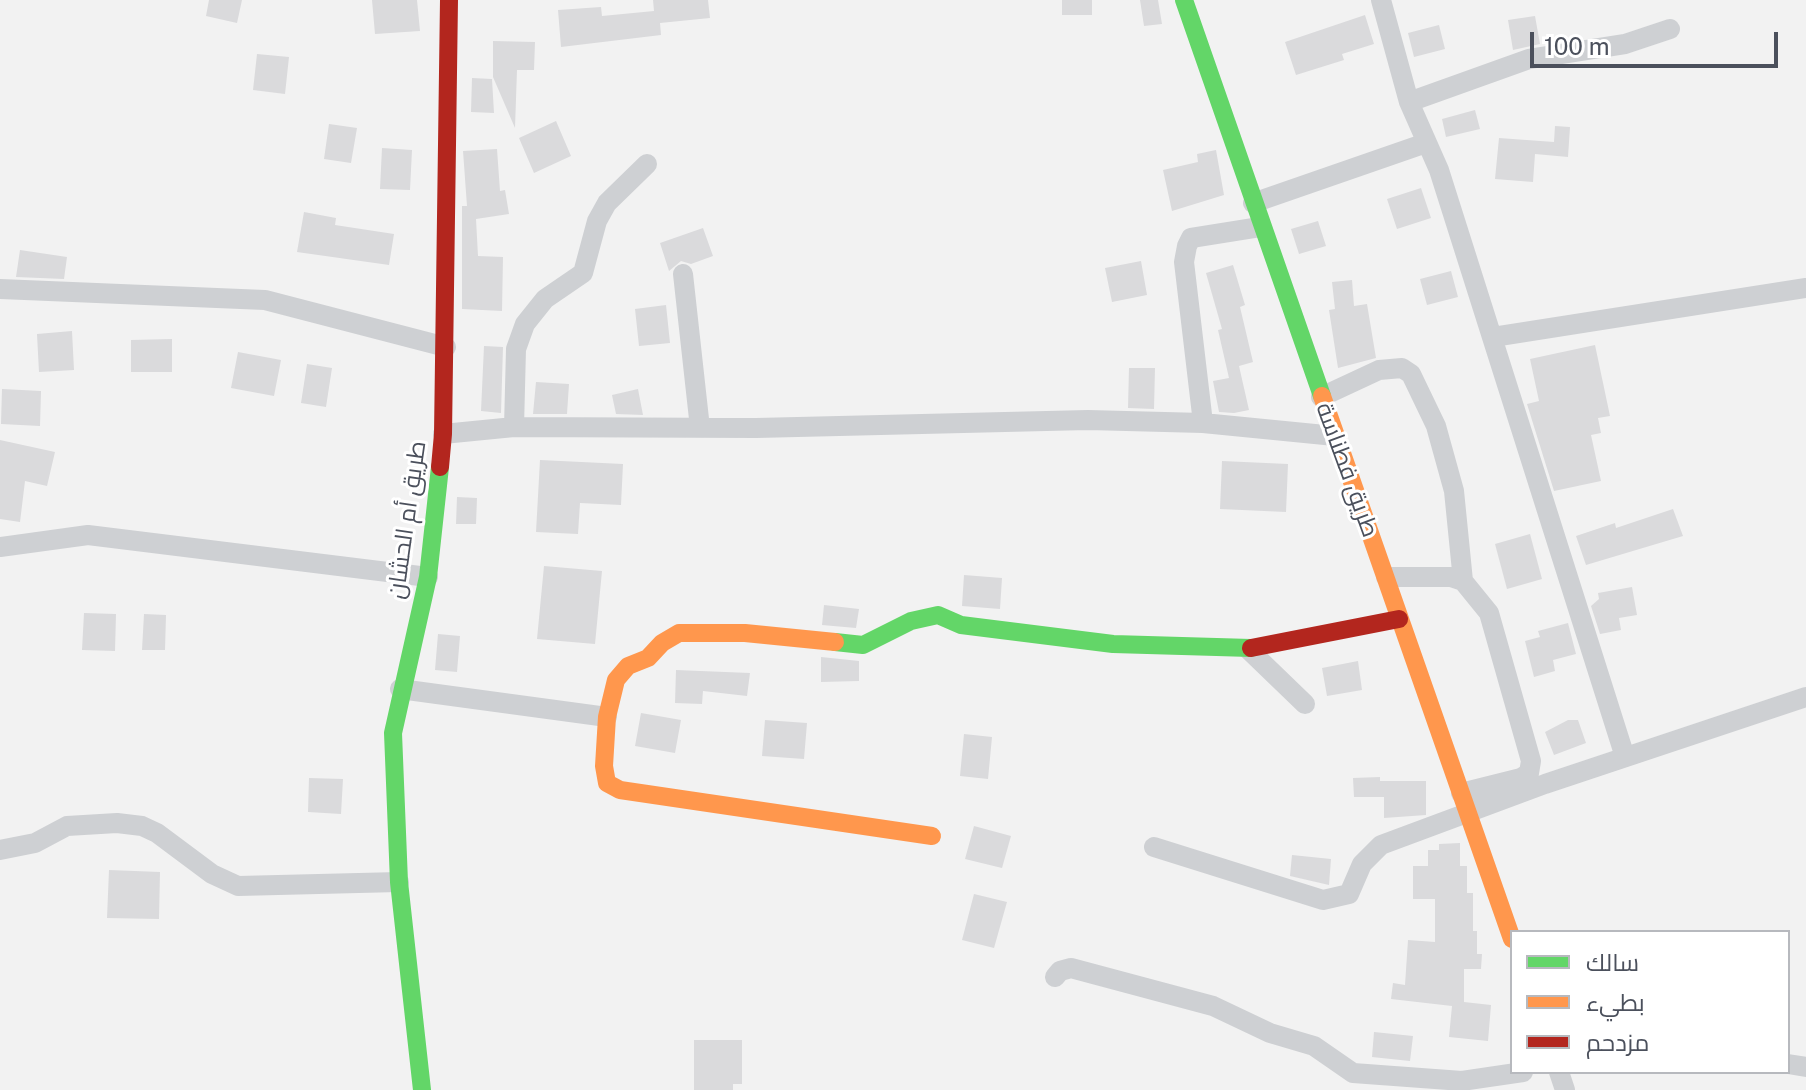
<!DOCTYPE html>
<meta charset="utf-8">
<style>
body{margin:0}
#map{position:relative;width:1806px;height:1090px;overflow:hidden;background:#f2f2f2;font-family:"Public Sans",Cairo,sans-serif}
canvas{display:block}
.legend{position:absolute;left:1510px;top:930px;width:280px;height:144px;box-sizing:border-box;background:#fff;border:2px solid #b7b9be;margin:0;padding:10px 14px;list-style:none;font-size:24px;color:#4b505c}
.legend li{display:flex;align-items:center;gap:16px;height:40px}
.legend b{width:40px;border:2px solid #b7b9be}
.scale{position:absolute;left:1530px;top:32px;width:248px;height:36px;box-sizing:border-box;border:4px solid #4b505c;border-top:0;padding-left:10px;font-size:24px;line-height:28px;white-space:nowrap;color:#4b505c;-webkit-text-stroke:6px #fff;paint-order:stroke}
</style>
<div id="map">
<canvas width="1806" height="1090"></canvas>
<ul class="legend">
<li><b style="height:10px;background:#63d668"></b>سالك</li>
<li><b style="height:10px;background:#ff974d"></b>بطيء</li>
<li><b style="height:10px;background:#b3261e"></b>مزدحم</li>
</ul>
<div class="scale">100 m</div>
</div>
<script>
const context = document.querySelector('canvas').getContext('2d');
context.lineJoin = 'round';
function fillPath(path, color) {
  context.fillStyle = color;
  context.fill(path, 'evenodd');
}
function poly(rows) {
  const path = new Path2D();
  for (const r of rows) {
    path.moveTo(r[0], r[1]);
    for (let i = 2; i < r.length; i += 2) path.lineTo(r[i], r[i + 1]);
  }
  return path;
}
function stroke(path, color, width, dash) {
  context.strokeStyle = color;
  context.lineWidth = width;
  context.lineCap = dash ? 'butt' : 'round';
  context.setLineDash(dash || []);
  context.stroke(path);
}
function label(font, color, halo, rows, align = 'center') {
  context.font = font + ' "Public Sans",Cairo,sans-serif';
  context.lineWidth = 6;
  context.setLineDash([]);
  context.textBaseline = 'middle';
  context.strokeStyle = halo;
  context.fillStyle = color;
  for (const [text, x, y, turn = 0] of rows) {
    context.save();
    context.translate(x, y);
    context.rotate((+turn || 0) * Math.PI / 180);
    context.textAlign = isNaN(turn) ? turn : align;
    if (halo) context.strokeText(text, 0, 0);
    context.fillText(text, 0, 0);
    context.restore();
  }
}
fillPath(poly([
 [209,0,242,0,237,23,206,16],
 [372,0,417,0,420,31,375,34],
 [653,0,708,0,710,18,660,23,661,35,561,47,558,10,601,7,602,16,654,11],
 [1062,0,1092,0,1092,15,1062,15],
 [1140,0,1158,0,1162,24,1144,26],
 [1365,15,1374,44,1342,54,1344,60,1296,75,1285,42],
 [1535,16,1540,44,1513,50,1508,20],
 [1439,25,1445,49,1414,57,1408,33],
 [493,41,535,42,534,70,517,70,515,128,493,77],
 [257,54,289,57,285,94,253,90],
 [472,78,492,79,494,113,471,112],
 [1475,110,1480,129,1446,137,1442,119],
 [556,121,571,156,534,173,519,138],
 [329,124,357,128,351,163,324,159],
 [1555,126,1570,127,1568,157,1535,154,1533,182,1495,179,1499,138,1554,142],
 [382,148,412,150,410,190,380,189],
 [497,149,500,191,505,190,509,214,476,219,478,256,503,257,502,311,462,309,462,206,467,206,463,151],
 [1216,150,1224,195,1172,211,1163,170,1198,162,1197,154],
 [1421,188,1431,218,1397,229,1387,199],
 [304,212,336,218,335,225,394,234,389,265,297,252],
 [1318,221,1326,246,1299,254,1291,229],
 [703,228,713,256,691,264,681,261,669,271,660,243],
 [20,250,67,257,64,279,16,277],
 [1141,261,1147,295,1112,302,1105,268],
 [1233,265,1245,305,1240,307,1253,362,1239,366,1249,410,1234,413,1219,412,1213,381,1229,378,1218,330,1222,329,1206,273],
 [1451,271,1458,297,1427,305,1420,279],
 [1352,280,1354,306,1367,304,1376,358,1338,368,1329,310,1335,309,1332,282],
 [666,305,670,343,639,346,635,309],
 [72,331,74,370,39,372,37,334],
 [172,339,172,372,131,372,131,340],
 [1595,345,1610,416,1598,418,1601,433,1591,435,1601,481,1554,491,1527,404,1539,401,1530,359],
 [484,346,503,347,501,413,481,411],
 [238,352,281,360,274,396,231,388],
 [307,364,332,368,326,407,301,403],
 [1129,368,1155,368,1154,409,1128,408],
 [536,382,569,384,567,414,533,414],
 [2,389,41,391,40,426,1,424],
 [638,389,643,415,616,414,612,395],
 [0,440,55,452,47,486,25,481,20,522,0,519],
 [540,460,623,464,621,505,580,503,578,534,536,532],
 [1222,461,1288,464,1286,512,1220,509],
 [457,497,477,498,476,524,456,524],
 [1673,509,1683,536,1586,565,1576,536,1615,523,1616,528],
 [1530,534,1542,579,1507,589,1495,544],
 [544,566,602,571,595,644,537,639],
 [964,575,1002,578,1000,609,962,606],
 [1632,587,1637,615,1619,618,1621,630,1600,634,1591,606,1599,599,1598,593],
 [824,605,859,609,856,628,822,625],
 [84,613,116,614,115,651,82,650],
 [144,614,166,615,165,650,142,650],
 [1568,623,1576,654,1553,660,1555,671,1534,677,1525,641,1540,637,1538,631],
 [438,634,460,636,457,672,435,670],
 [821,657,859,661,859,681,821,682],
 [1358,661,1362,690,1327,696,1322,668],
 [676,670,750,673,747,696,703,691,702,704,675,703],
 [641,713,681,720,675,753,635,746],
 [765,720,807,723,804,759,762,756],
 [1568,720,1578,720,1586,743,1554,755,1545,732],
 [964,734,992,737,988,779,960,776],
 [1380,777,1380,781,1426,781,1426,815,1384,818,1384,797,1354,797,1353,778],
 [309,778,343,779,341,814,308,812],
 [974,826,1011,836,1002,868,965,859],
 [1460,843,1460,866,1467,866,1467,893,1473,893,1473,931,1477,931,1477,954,1482,954,1481,969,1464,969,1464,1002,1491,1005,1488,1041,1449,1037,1452,1006,1391,999,1393,983,1405,985,1408,940,1435,942,1435,899,1413,899,1413,866,1428,866,1428,850,1439,850,1439,844],
 [1292,855,1331,859,1329,885,1290,876],
 [109,870,160,872,159,919,107,918],
 [974,894,1007,902,994,948,962,940],
 [1374,1032,1413,1036,1410,1061,1372,1057],
 [694,1040,742,1040,742,1084,733,1084,733,1090,694,1090]
]), '#dadadc');
stroke(poly([
 [1381,0,1409,102,1439,170,1625,757],
 [1409,102,1529,59,1625,44,1670,29],
 [1253,203,1426,143],
 [683,274,700,428],
 [0,289,265,300,446,347],
 [1493,337,1806,288],
 [1321,397,1379,370,1402,368,1411,374,1436,426,1454,491,1463,581],
 [1203,423,1184,262,1187,246,1191,238,1260,227],
 [514,427,516,349,525,324,545,299,583,273,597,221,607,203,647,164],
 [443,434,514,427,756,428,1088,420,1203,423,1335,436],
 [0,547,88,535,428,577],
 [1386,577,1451,577,1463,581,1489,613,1531,761,1529,773,1521,778,1461,793],
 [1248,649,1305,704],
 [400,689,607,717],
 [1154,847,1323,900,1349,894,1362,864,1381,845,1545,784,1806,697],
 [0,850,35,843,67,826,117,823,142,826,157,833,212,874,238,886,399,882],
 [1055,977,1060,971,1071,968,1213,1006,1270,1033,1314,1046,1353,1073,1462,1081,1523,1072],
 [1788,1064,1806,1067],
 [1559,1072,1565,1090]
]), '#ced0d3', 20);
stroke(poly([
 [1184,0,1322,396],
 [835,642,863,645,911,621,938,615,961,625,1113,644,1251,648],
 [422,1090,399,882,393,733,428,577,440,467]
]), '#63d668', 18);
stroke(poly([
 [1322,396,1512,939],
 [835,642,745,633,679,633,662,643,648,658,628,666,616,680,607,717,604,766,607,783,620,790,932,836]
]), '#ff974d', 18);
stroke(poly([
 [440,467,443,434,449,0],
 [1251,648,1399,619]
]), '#b3261e', 18);
label('24px', '#4b505c', '#fff', [
 ["طريق فطناسة",1347,470,70],
 ["طريق أم الحشان",407,520,-82]
]);
</script>
